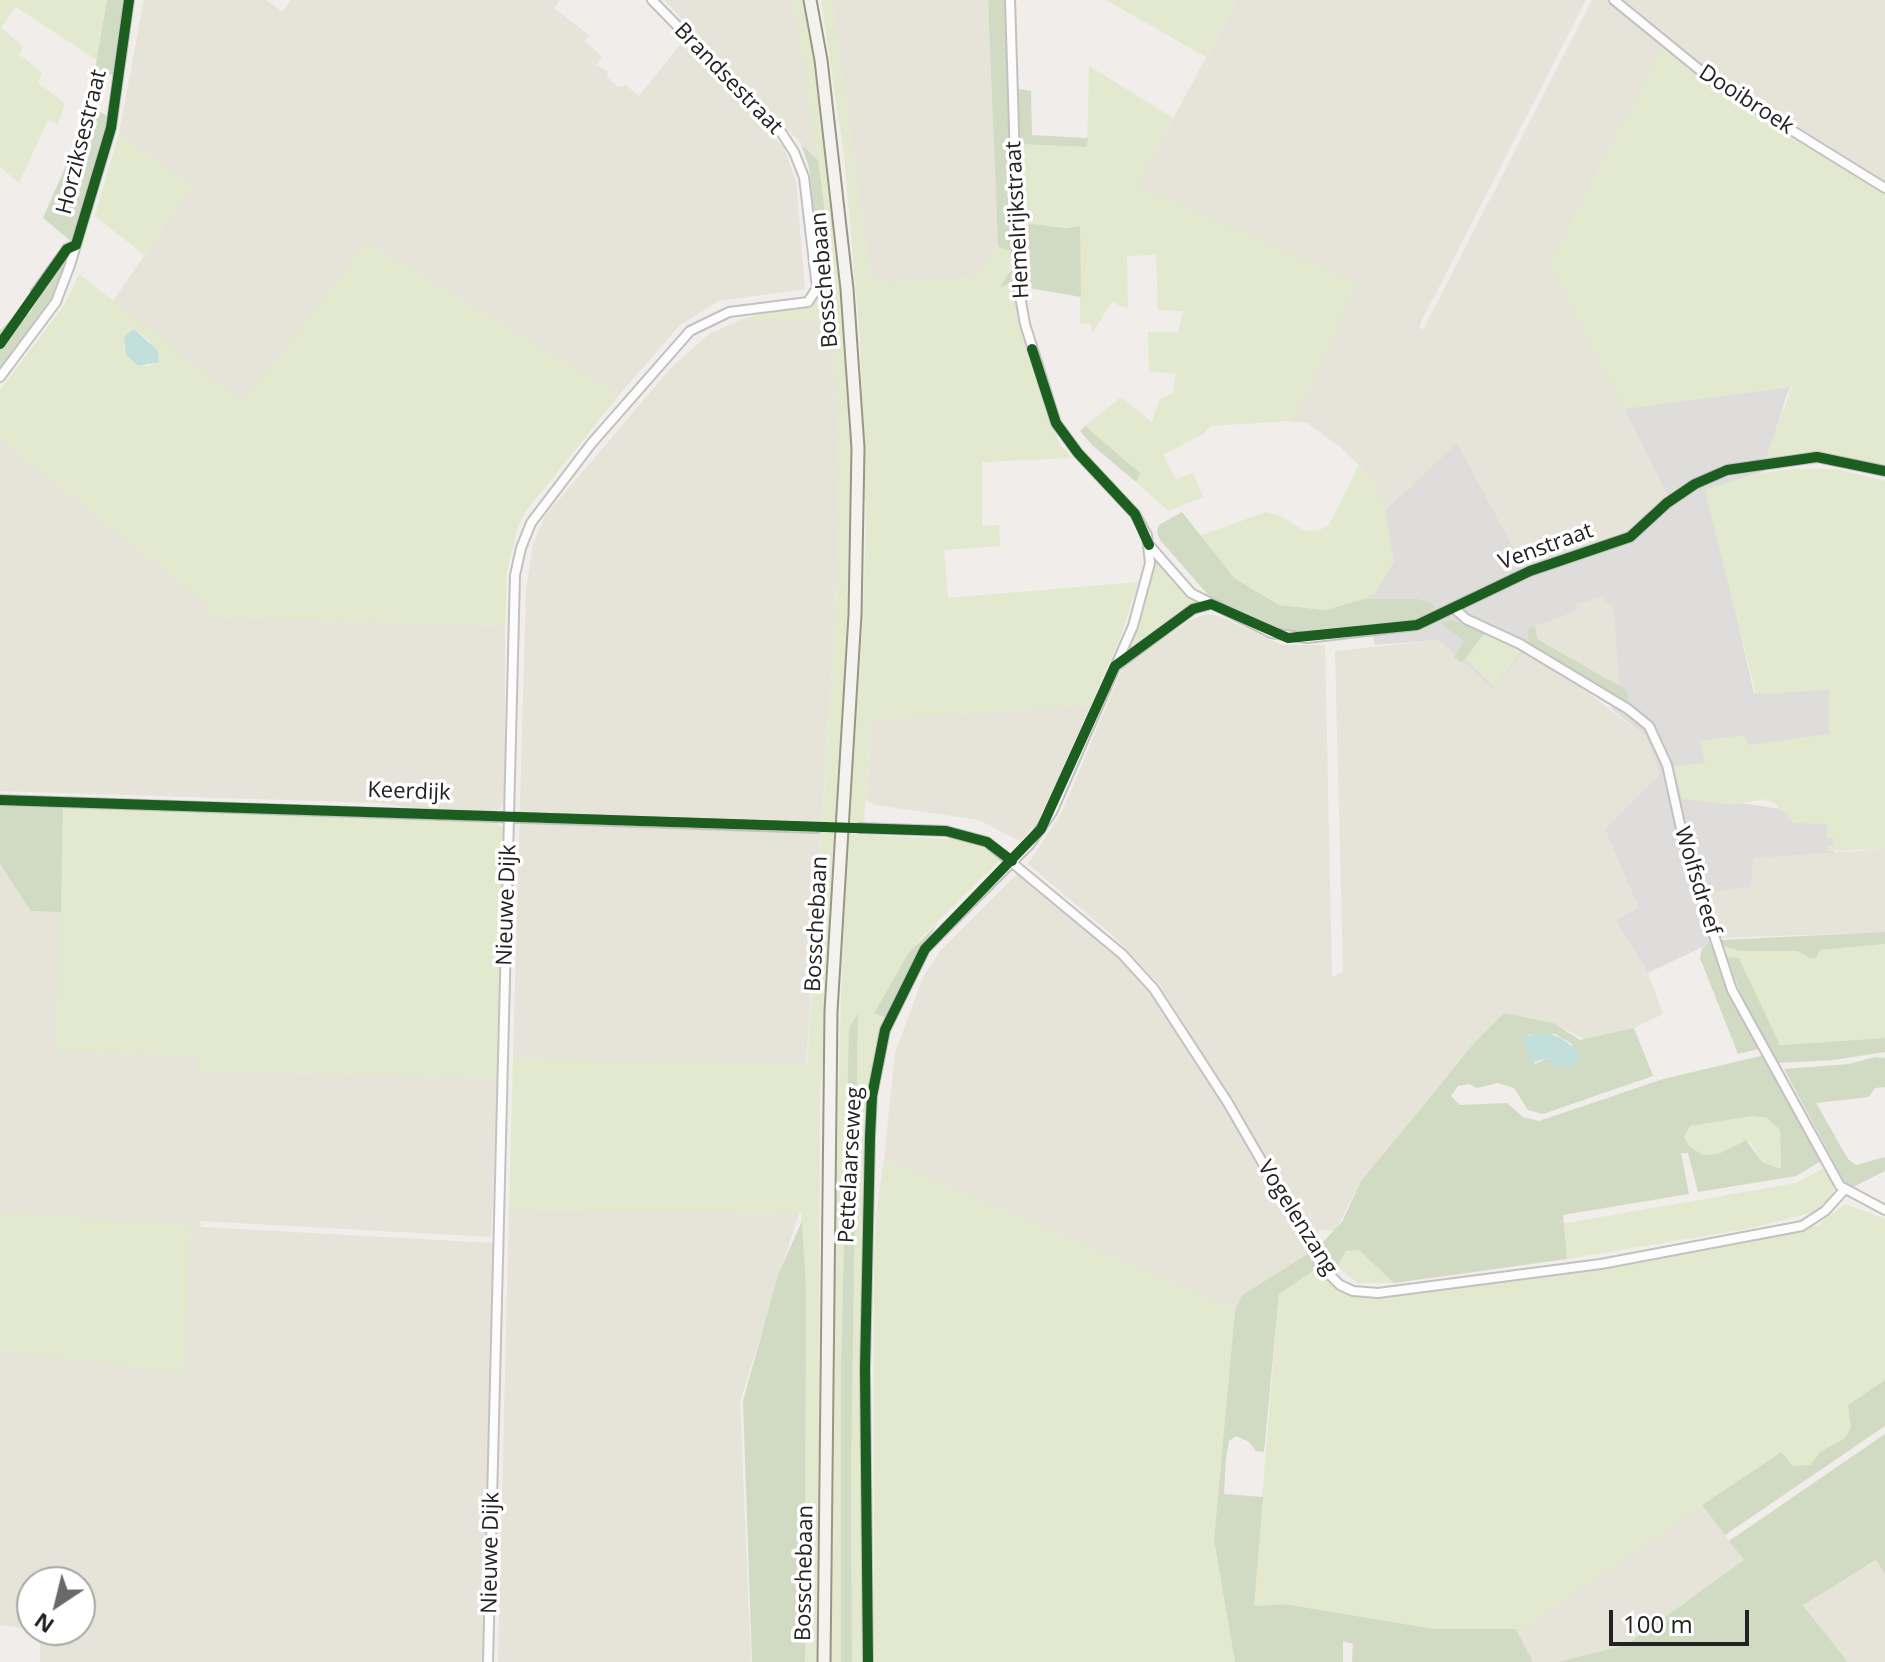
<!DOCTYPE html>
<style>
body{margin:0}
#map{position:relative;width:1885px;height:1662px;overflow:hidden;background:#f0edeb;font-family:"Open Sans",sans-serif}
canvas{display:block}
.north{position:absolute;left:16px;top:1566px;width:80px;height:80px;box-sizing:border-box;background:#fff;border:2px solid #a7a7a7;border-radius:50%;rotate:215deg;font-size:22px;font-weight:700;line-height:32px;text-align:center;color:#222}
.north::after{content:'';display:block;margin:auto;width:28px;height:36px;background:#6a6968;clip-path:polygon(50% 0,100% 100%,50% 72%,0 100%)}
.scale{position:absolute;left:1609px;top:1610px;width:140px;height:36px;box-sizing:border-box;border:4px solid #222;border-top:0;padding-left:10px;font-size:24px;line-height:28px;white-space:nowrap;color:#222;-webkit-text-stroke:6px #fff;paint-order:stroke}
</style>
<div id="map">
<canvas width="1885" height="1662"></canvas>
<div class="north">N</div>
<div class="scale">100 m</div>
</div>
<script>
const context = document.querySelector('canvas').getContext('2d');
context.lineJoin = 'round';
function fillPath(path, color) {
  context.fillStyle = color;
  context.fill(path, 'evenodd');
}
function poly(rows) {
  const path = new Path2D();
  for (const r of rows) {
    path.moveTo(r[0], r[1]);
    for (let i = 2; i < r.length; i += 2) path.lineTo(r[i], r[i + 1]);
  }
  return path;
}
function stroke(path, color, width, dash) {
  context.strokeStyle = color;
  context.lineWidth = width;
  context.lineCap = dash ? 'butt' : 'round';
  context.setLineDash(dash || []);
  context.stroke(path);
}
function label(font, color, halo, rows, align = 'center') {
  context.font = font + ' "Open Sans",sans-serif';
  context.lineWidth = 7;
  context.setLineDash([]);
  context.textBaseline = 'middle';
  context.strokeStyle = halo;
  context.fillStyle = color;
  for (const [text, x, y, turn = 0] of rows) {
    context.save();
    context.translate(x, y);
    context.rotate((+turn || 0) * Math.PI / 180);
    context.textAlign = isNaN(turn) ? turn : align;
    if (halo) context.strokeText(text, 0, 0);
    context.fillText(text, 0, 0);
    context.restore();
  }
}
fillPath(poly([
 [1809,352,1787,394,1763,472,1708,491,1754,693,1833,688,1833,739,1714,799,1834,817,1834,855,1721,938,1648,973,1615,920,1638,907,1604,828,1647,738,1612,709,1604,607,1570,621,1551,664,1494,690,1438,640,1375,645,1362,596,1384,511,1456,441,1605,379]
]), '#dfdddc');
fillPath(poly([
 [144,0,266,0,282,12,291,0,560,0,554,8,589,35,585,41,602,57,596,65,608,71,607,77,618,87,626,85,639,96,684,40,784,148,796,182,805,289,718,301,680,325,619,395,367,243,243,403,113,301,191,187,119,133],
 [664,0,793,0,818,160,778,120],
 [832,0,988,0,998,247,977,278,871,283],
 [1237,0,1586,0,1419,326,1423,330,1592,0,1606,0,1663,47,1548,268,1556,273,1670,500,1619,537,1525,570,1457,443,1385,511,1377,490,1360,466,1340,447,1307,423,1288,421,1307,395,1356,283,1137,186],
 [1623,0,1885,0,1885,181,1711,73],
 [743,319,833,321,838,468,835,620,806,1066,513,1058,526,590,533,544,545,516,670,369,709,334],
 [0,440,209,605,209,617,505,626,505,802,497,811,482,811,412,808,381,803,0,791],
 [1602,597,1614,610,1619,685,1537,639,1535,626,1577,611,1576,604],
 [1206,614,1219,616,1282,645,1325,645,1332,977,1343,971,1335,651,1438,640,1494,690,1522,652,1551,664,1647,738,1660,774,1605,829,1638,907,1615,920,1648,973,1663,1014,1634,1028,1586,1040,1554,1023,1504,1013,1440,1084,1361,1181,1335,1231,1318,1230,1319,1238,1307,1226,1160,985,1112,935,1028,864,1062,812,1123,667,1189,621],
 [1091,705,1039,821,1020,841,979,820,875,805,866,800,871,720],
 [1885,849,1885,932,1718,938,1704,893,1751,887,1753,858],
 [0,864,31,910,61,912,56,1051,197,1056,197,1071,498,1078,491,1237,200,1221,201,1227,493,1243,484,1662,40,1662,40,1630,80,1630,80,1582,32,1582,32,1629,0,1625,0,1350,183,1373,190,1226,0,1212],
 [1017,874,1125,962,1150,988,1314,1250,1242,1295,1235,1310,884,1159,895,1053,923,977,941,950],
 [509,1210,799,1213,740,1402,751,1662,498,1662],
 [1702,1505,1744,1560,1626,1645,1557,1662,1533,1662,1516,1629,1526,1626],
 [1877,1560,1885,1574,1885,1662,1848,1662,1803,1604]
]), '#e6e3d9');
fillPath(poly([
 [0,0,107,0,97,60,16,7,1,28,23,46,19,54,42,73,38,83,65,103,58,124,48,120,19,183,0,167],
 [793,0,808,0,818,60,851,358,854,482,827,1027,820,1091,818,1662,805,1662,806,1289,801,1213,509,1210,513,1058,807,1065,835,620,838,468,833,322,743,319,783,308,812,305,820,290,814,215,825,212],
 [821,0,832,0,871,283,977,278,998,247,1010,251,1008,286,1012,285,1059,444,1072,458,982,462,982,526,999,525,1000,546,944,550,948,598,1138,582,1122,633,1091,705,871,720,864,824,852,824,852,834,966,840,996,853,999,861,921,938,874,1012,887,1018,875,1064,862,1323,863,1662,852,1662,851,1477,858,1013,848,1068,841,1364,841,1662,830,1662,831,1361,845,853,862,638,866,526,860,338,844,155],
 [1106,0,1237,0,1206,57],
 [1663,47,1714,89,1885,194,1885,468,1813,453,1765,460,1792,387,1624,409,1556,273,1548,268],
 [1089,66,1173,118,1138,186,1357,283,1307,395,1288,421,1211,426,1203,434,1163,455,1176,479,1193,473,1203,497,1169,511,1136,482,1139,473,1085,426,1121,397,1152,422,1160,399,1173,393,1176,374,1149,371,1148,332,1178,332,1183,311,1158,310,1156,255,1127,256,1128,309,1112,302,1092,333,1091,324,1080,323,1080,227,1021,226,1019,144,1087,147],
 [119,133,191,187,144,255,95,216],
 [367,243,619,395,526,511,518,526,507,572,505,626,209,617,209,605,0,440,0,390,65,304,79,274,243,402],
 [134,329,151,342,151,366,138,366,126,355,124,346],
 [1359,465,1377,490,1385,511,1394,562,1376,592,1360,602,1325,610,1279,605,1234,578,1199,536,1266,512,1280,516,1303,530,1317,531,1329,525],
 [1790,469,1836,469,1885,481,1885,849,1828,851,1828,846,1834,846,1833,838,1827,838,1827,824,1794,823,1774,803,1763,799,1736,805,1682,799,1674,766,1705,763,1700,741,1744,735,1749,745,1829,734,1829,690,1756,694,1705,490,1751,475],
 [1156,558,1201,603,1127,653,1143,611],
 [1486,631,1522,650,1495,688,1465,659],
 [63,807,496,823,504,829,505,842,498,1078,196,1071,196,1056,56,1051],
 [1718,938,1724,946,1737,951,1797,951,1816,958,1820,950,1885,944,1885,1038,1780,1045,1739,958,1728,957,1727,960],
 [1752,1116,1767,1118,1780,1130,1781,1170,1762,1162,1751,1142,1742,1141,1718,1154,1703,1155,1689,1146,1684,1138,1690,1126],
 [884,1159,1235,1310,1214,1540,1235,1662,874,1662,874,1274,876,1214],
 [1826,1167,1833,1182,1833,1194,1815,1212,1747,1229,1567,1259,1561,1224,1796,1183],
 [1845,1204,1885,1219,1885,1380,1848,1405,1851,1427,1845,1438,1820,1452,1810,1465,1793,1466,1780,1452,1526,1626,1516,1629,1434,1629,1284,1604,1253,1606,1279,1294,1324,1264,1353,1292,1380,1295,1798,1230,1817,1226],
 [0,1212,190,1225,184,1374,0,1350],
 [1359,1250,1378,1265,1394,1283,1358,1283,1337,1267,1346,1251]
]), '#e2e9ce');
fillPath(poly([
 [107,0,133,0,116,74,106,75,95,70],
 [988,0,1008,0,1015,281,1000,287,1011,270,1010,251,998,247],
 [1018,89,1031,91,1032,135,1088,138,1087,147,1019,144],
 [92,106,111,119,73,243,43,218],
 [801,144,818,160,825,212,814,215,809,167],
 [1033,224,1065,228,1080,226,1081,297,1023,287,1021,226],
 [68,251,54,299,0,372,0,330,34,297,24,313,29,314],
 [1085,426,1140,473,1136,482,1092,445,1080,431],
 [1182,512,1234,578,1279,605,1325,610,1365,599,1418,599,1430,602,1440,614,1418,622,1308,636,1270,631,1211,598,1160,540,1157,532,1159,525],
 [1450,620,1486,631,1462,662,1454,657,1464,641,1440,623],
 [1535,626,1537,639,1627,690,1629,703,1530,645,1527,630],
 [0,805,63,807,61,912,31,911,0,864],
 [937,924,905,976,887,1018,874,1013,908,954],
 [1885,932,1885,944,1820,950,1816,958,1810,958,1797,951,1738,951,1724,946,1720,940],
 [1710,942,1737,1005,1761,1046,1759,1049,1738,1054,1700,958,1702,948],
 [1727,957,1739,958,1780,1045,1885,1038,1885,1052,1834,1060,1778,1063,1741,995],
 [858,1013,851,1477,852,1662,841,1662,841,1364,848,1068,849,1028],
 [1504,1013,1554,1023,1580,1040,1634,1028,1653,1076,1543,1114,1528,1110,1514,1088,1498,1083,1477,1088,1469,1084,1458,1086,1451,1096,1460,1105,1507,1103,1523,1117,1539,1121,1663,1079,1765,1055,1823,1160,1796,1176,1698,1192,1688,1153,1681,1153,1689,1194,1563,1215,1567,1259,1394,1283,1359,1250,1346,1251,1337,1267,1322,1243,1342,1222,1361,1181,1476,1041],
 [1534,1034,1555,1034,1572,1044,1568,1066,1556,1065,1548,1058,1535,1064,1528,1035],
 [1752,1116,1767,1118,1780,1130,1781,1169,1762,1162,1746,1140,1718,1154,1703,1155,1689,1146,1684,1137,1690,1126],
 [1875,1057,1885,1058,1885,1087,1875,1088,1869,1097,1816,1103,1848,1159,1856,1165,1885,1157,1885,1171,1851,1188,1844,1181,1784,1069,1849,1064],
 [802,1221,806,1289,805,1662,752,1662,743,1401,778,1275],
 [1314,1250,1324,1264,1279,1294,1264,1452,1256,1451,1249,1442,1236,1436,1229,1441,1226,1459,1224,1494,1263,1497,1254,1606,1284,1604,1434,1629,1516,1629,1533,1662,1352,1662,1353,1644,1343,1641,1343,1662,1235,1662,1214,1540,1235,1310,1242,1295],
 [1885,1380,1885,1426,1725,1535,1702,1505,1781,1452,1793,1466,1810,1465,1820,1452,1845,1438,1851,1427,1848,1405],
 [1885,1434,1885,1574,1876,1560,1803,1605,1848,1662,1557,1662,1626,1645,1744,1560,1729,1541]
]), '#d1dbc3');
fillPath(poly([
 [134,329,158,351,159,362,138,366,126,355,124,337],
 [1534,1034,1548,1033,1561,1038,1576,1049,1580,1060,1572,1067,1555,1065,1548,1058,1531,1063,1523,1038]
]), '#c2dfde');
stroke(poly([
 [817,828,860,828]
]), '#c7c4c3', 8, [8, 4]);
const minor = poly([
 [1614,0,1717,84,1885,188],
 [36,292,67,249,76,245],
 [0,377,56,302,70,265,111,128,129,0],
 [1149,545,1191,593,1271,633,1307,638,1417,625,1530,571,1630,537,1667,503,1695,484,1727,470,1817,457,1885,471],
 [1455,609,1466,619,1520,644,1628,709,1649,726,1667,765,1685,847,1732,990,1840,1186,1885,1210],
 [1116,666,1193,609,1211,604],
 [0,800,817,828],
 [860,828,946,831,987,842,1122,954,1154,989,1228,1103,1324,1269,1340,1285,1353,1291,1378,1293,1601,1264,1802,1226,1825,1211,1844,1190],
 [488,1662,515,575,521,548,531,523,591,444,690,331,729,312,808,302,817,288,804,177,794,152,781,132,652,0],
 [868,1662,865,1369,870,1137,872,1096,885,1030,925,949,1029,845,1052,812,1133,626,1150,563,1147,535,1135,514,1078,453,1056,423,1025,324,1019,290,1010,0]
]);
const secondary = poly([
 [810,0,821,60,847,289,858,448,855,615,831,1011,824,1662]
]);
stroke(minor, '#c3c2c1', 12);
stroke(secondary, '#999684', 15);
stroke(minor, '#fdfcfc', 8);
stroke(secondary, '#f4f2ee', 11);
stroke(poly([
 [0,344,67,249,76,245,111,128,129,0],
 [1032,349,1056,423,1078,453,1135,514,1149,545],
 [0,800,946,831,987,842,1012,861],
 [868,1662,865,1369,870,1137,872,1096,885,1030,925,949,1041,829,1115,666,1193,609,1211,604,1288,638,1417,625,1530,571,1630,537,1667,503,1695,484,1727,470,1817,457,1885,471]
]), '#1b5e20', 10);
label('22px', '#222', '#fff', [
 ["Brandsestraat",728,79,46],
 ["Dooibroek",1746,100,33],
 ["Horziksestraat",82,142,-76],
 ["Hemelrijkstraat",1018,220,-93],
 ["Bosschebaan",825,280,-95],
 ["Venstraat",1546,547,-20],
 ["Keerdijk",409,792,2],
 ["Wolfsdreef",1697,881,73],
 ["Nieuwe Dijk",507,905,-88],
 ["Bosschebaan",817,924,-87],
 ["Pettelaarseweg",851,1165,-87],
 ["Vogelenzang",1297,1218,58],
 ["Nieuwe Dijk",491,1553,-89],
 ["Bosschebaan",805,1573,-89]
]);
</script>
